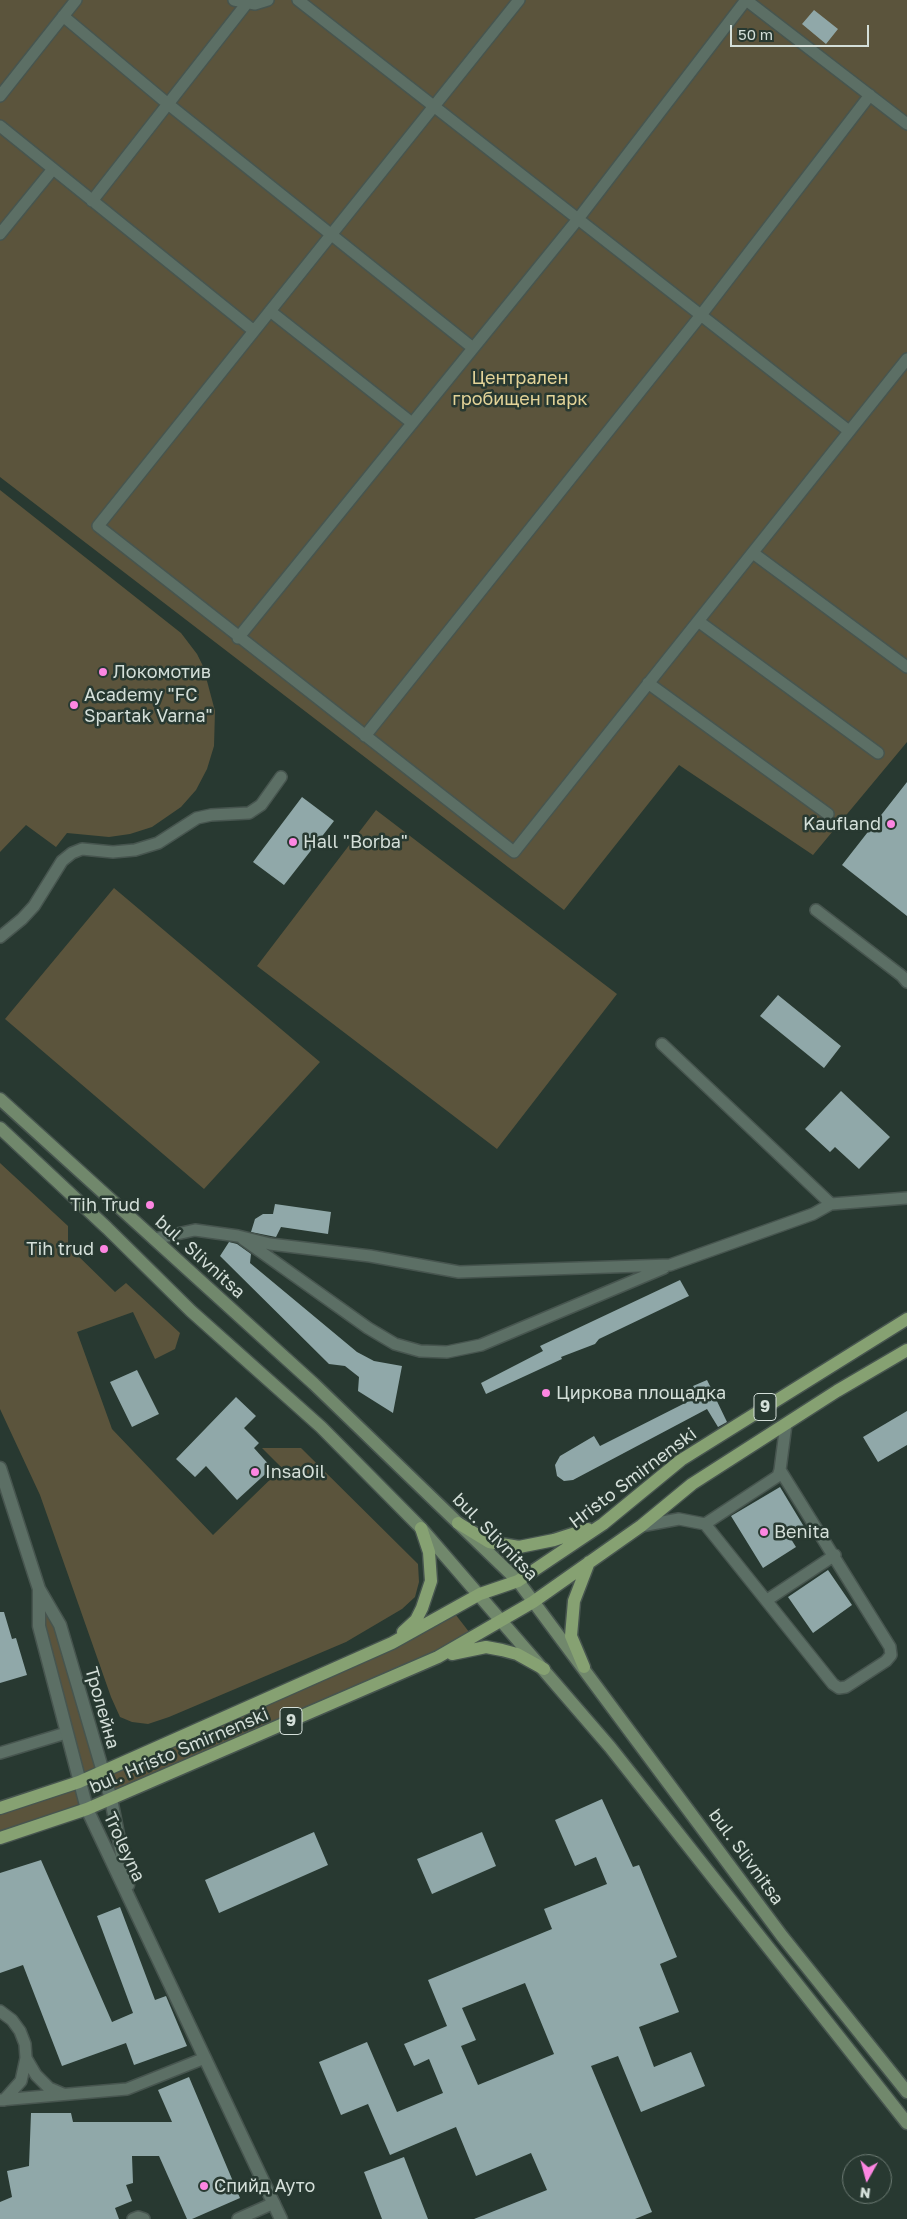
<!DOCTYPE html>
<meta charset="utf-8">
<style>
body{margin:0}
#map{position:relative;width:907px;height:2219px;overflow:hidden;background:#283931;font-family:"Golos Text",sans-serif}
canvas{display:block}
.north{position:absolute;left:842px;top:2154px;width:50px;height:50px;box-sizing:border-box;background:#283931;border:1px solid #6d7b74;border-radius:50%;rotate:187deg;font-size:14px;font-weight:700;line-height:20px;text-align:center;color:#d4dfd9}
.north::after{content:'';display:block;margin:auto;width:18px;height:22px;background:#fd86e2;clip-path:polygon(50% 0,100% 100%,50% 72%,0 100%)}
.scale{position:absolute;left:730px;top:25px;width:139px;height:22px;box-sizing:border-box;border:2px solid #d4dfd9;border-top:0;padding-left:6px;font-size:15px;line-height:18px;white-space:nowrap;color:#d4dfd9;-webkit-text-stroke:4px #283931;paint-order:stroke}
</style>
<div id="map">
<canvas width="907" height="2219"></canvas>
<div class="north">N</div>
<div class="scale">50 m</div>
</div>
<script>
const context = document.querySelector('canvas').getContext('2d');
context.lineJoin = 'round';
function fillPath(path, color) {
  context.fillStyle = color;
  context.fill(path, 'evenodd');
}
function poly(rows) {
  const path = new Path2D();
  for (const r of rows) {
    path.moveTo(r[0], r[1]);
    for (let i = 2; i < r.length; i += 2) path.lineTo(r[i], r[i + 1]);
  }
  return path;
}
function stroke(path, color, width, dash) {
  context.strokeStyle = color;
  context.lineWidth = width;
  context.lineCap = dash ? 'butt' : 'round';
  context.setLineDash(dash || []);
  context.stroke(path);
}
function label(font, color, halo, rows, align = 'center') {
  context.font = font + ' "Golos Text",sans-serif';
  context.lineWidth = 5;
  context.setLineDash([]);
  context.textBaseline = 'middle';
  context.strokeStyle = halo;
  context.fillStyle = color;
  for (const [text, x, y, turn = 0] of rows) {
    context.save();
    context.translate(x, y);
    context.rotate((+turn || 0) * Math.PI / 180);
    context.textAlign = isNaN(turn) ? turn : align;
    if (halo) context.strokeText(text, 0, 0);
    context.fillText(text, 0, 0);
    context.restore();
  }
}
fillPath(poly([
 [0,0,907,0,907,742,813,855,679,765,564,910,0,477],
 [0,490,181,633,197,654,203,666,215,711,214,746,207,769,196,790,181,807,152,827,130,834,109,837,67,833,56,847,26,825,0,852],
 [376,810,617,994,497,1149,257,966],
 [114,888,320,1062,204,1189,5,1019],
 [0,1163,68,1226,68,1246,115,1292,126,1283,180,1333,175,1349,155,1359,133,1312,77,1332,112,1429,213,1535,282,1468,262,1448,301,1448,418,1564,419,1582,415,1597,402,1609,346,1642,169,1717,148,1724,132,1722,120,1717,111,1697,40,1495,0,1409],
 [43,1595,60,1625,102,1771,452,1610,473,1637,111,1799,102,1771,79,1782,87,1809,0,1838,0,1808,79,1782,39,1626]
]), '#5b543c');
fillPath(poly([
 [814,10,838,29,826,44,802,24],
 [907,782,907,916,842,865],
 [302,797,334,821,284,885,253,862],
 [778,995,841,1046,824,1068,760,1016],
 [841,1091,890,1137,859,1169,835,1147,830,1152,805,1129],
 [275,1204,331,1212,328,1234,281,1227,276,1237,251,1232,255,1219,263,1214,273,1214],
 [229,1242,237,1244,251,1254,250,1263,357,1352,374,1361,402,1366,393,1413,358,1391,359,1377,345,1366,329,1364,220,1256],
 [680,1280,689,1296,599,1339,595,1344,561,1357,562,1359,486,1394,481,1383,543,1351,540,1346],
 [137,1370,159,1414,132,1427,110,1382],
 [707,1380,712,1390,715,1388,714,1395,727,1422,718,1427,707,1409,573,1480,564,1481,557,1476,555,1465,560,1456,594,1436,600,1446,699,1396,693,1386],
 [236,1397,256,1416,244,1428,259,1443,254,1448,272,1468,237,1500,206,1466,195,1477,176,1459],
 [907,1411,907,1445,878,1462,863,1437],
 [780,1487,806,1530,791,1539,796,1547,763,1568,731,1516],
 [828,1570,852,1605,813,1633,788,1597],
 [0,1612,4,1612,12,1639,16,1638,27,1675,0,1683],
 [602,1799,633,1867,639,1865,677,1957,660,1964,679,2012,639,2027,654,2067,691,2052,705,2086,641,2112,618,2056,591,2066,652,2212,635,2219,474,2219,547,2190,531,2153,476,2176,456,2127,390,2155,368,2104,341,2115,319,2062,367,2042,397,2112,443,2093,429,2059,414,2066,404,2044,447,2026,428,1980,552,1929,544,1909,607,1884,596,1857,575,1866,555,1820],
 [525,1983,554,2054,478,2085,461,2046,476,2040,462,2008],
 [314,1832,328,1865,219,1913,205,1880],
 [482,1832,496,1866,432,1894,417,1859],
 [41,1860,112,2022,133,2013,97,1916,120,1907,155,2000,166,1996,187,2046,134,2065,126,2043,62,2066,23,1965,0,1973,0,1873],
 [189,2077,240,2198,192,2219,187,2219,159,2156,132,2156,133,2183,126,2185,132,2201,115,2208,119,2219,0,2219,0,2202,12,2197,7,2171,29,2166,31,2113,71,2113,73,2122,172,2122,158,2090],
 [404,2157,428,2219,382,2219,364,2172]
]), '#90a8a9');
const service = poly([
 [234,0,255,4,268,0],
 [298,0,849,431],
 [519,0,98,526,514,852,907,359],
 [63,16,168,104,473,348],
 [0,96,76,0],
 [0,126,254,331],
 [92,201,247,3],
 [0,234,53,169],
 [270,311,412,423],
 [753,553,907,667],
 [698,621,878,753],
 [238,638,578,219,746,0,907,124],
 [648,683,828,814],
 [365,736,701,315,870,95],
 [816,910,902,976,907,982],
 [0,937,22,919,34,906,62,861,72,853,82,849,113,852,135,850,158,843,197,818,211,815,249,813,261,805,281,777],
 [662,1044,831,1204],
 [154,1239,195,1230,238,1236,270,1244,370,1256,459,1272,670,1265,813,1214,831,1204,907,1198],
 [243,1239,368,1328,395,1344,420,1351,447,1352,481,1345,664,1268],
 [705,1524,778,1476,780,1470,786,1424],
 [641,1526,679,1519,705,1524,833,1684,839,1688,846,1687,886,1661,891,1655,890,1647,780,1470],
 [767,1600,835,1555],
 [0,1753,66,1733],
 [0,2011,12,2020,20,2031,25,2044,26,2058,21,2081,4,2100],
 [26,2058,36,2075,49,2088,63,2094],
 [0,2100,127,2089,205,2058],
 [133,2219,138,2217,144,2219],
 [238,2219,274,2203]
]);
const minor = poly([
 [0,1468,39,1589,60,1625,111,1799,128,1885],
 [39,1589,39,1626,87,1809,281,2219]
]);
const secondary = poly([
 [0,1099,314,1384,518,1581,782,1936,907,2092],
 [0,1128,107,1228,191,1311,321,1427,421,1528,610,1747,907,2123]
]);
const primary = poly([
 [458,1523,489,1542,519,1547,554,1540,588,1529],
 [403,1632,416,1620,422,1608,431,1581,429,1552,421,1528],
 [452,1654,486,1647,502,1650,517,1654,544,1669],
 [584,1667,571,1636,574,1601,589,1562],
 [0,1808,79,1782,392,1643,480,1594,518,1581,603,1524,681,1460,907,1319],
 [0,1838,87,1809,438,1657,533,1602,641,1526,692,1484,837,1391,907,1350]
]);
stroke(service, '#47554f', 14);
stroke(minor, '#47554f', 15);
stroke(secondary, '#47554f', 15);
stroke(primary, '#47554f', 15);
stroke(service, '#5c6f65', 11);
stroke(minor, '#5c6f65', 12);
stroke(secondary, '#71886c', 12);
stroke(primary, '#86a172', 12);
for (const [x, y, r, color] of [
 [103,672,5,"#fd86e2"],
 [74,705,5,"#fd86e2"],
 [891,824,5,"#fd86e2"],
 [293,842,5,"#fd86e2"],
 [150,1205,5,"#fd86e2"],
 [104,1249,5,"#fd86e2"],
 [546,1393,5,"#fd86e2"],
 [255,1472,5,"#fd86e2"],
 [764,1532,5,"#fd86e2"],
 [204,2186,5,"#fd86e2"]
]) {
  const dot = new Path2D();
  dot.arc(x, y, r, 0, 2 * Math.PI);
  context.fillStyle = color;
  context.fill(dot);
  stroke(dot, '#283931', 2);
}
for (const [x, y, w] of [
 [765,1407,22],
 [291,1721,22]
]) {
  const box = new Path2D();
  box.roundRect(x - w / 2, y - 13.5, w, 27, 4);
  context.fillStyle = '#283931';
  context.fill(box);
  stroke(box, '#d4dfd9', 1);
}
label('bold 16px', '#d4dfd9', null, [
 ["9",765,1407],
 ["9",291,1721]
]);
label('18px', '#e3d398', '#283931', [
 ["Централен",520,378],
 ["гробищен парк",520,399]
]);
label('18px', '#d4dfd9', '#283931', [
 ["Локомотив",113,672],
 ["Academy \"FC",84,695],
 ["Spartak Varna\"",84,716],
 ["Kaufland",881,824,"right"],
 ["Hall \"Borba\"",303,842],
 ["Tih Trud",140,1205,"right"],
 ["Tih trud",94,1249,"right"],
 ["Циркова площадка",556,1393],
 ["InsaOil",265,1472],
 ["Benita",774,1532],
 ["Спийд Ауто",214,2186]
], 'left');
label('18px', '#d4dfd9', '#283931', [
 ["bul. Slivnitsa",200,1257,42],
 ["Hristo Smirnenski",633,1478,-37],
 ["bul. Slivnitsa",495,1537,46],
 ["Тролейна",102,1708,74],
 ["bul. Hristo Smirnenski",179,1751,-23],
 ["Troleyna",124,1847,65],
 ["bul. Slivnitsa",746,1857,54]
]);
</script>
